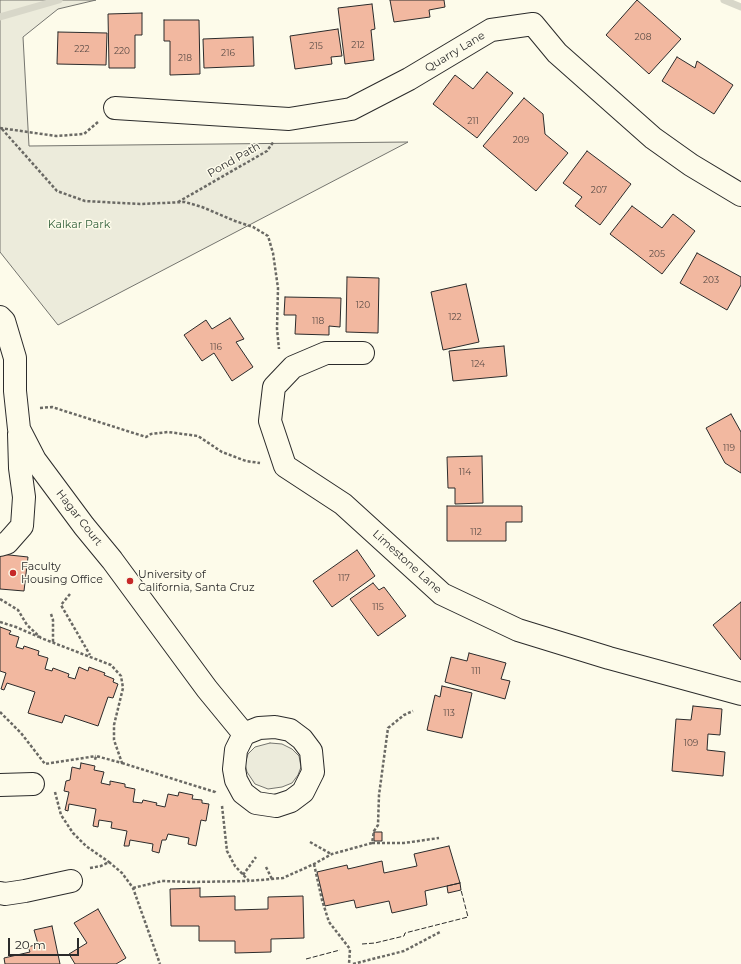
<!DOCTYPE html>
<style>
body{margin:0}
#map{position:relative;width:741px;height:964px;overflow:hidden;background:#fdfbea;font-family:Montserrat,sans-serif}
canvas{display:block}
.scale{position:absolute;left:8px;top:938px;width:71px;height:18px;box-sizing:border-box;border:2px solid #2b2b2b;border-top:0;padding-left:5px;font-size:12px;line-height:14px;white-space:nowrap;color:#2b2b2b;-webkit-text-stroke:3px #fdfbea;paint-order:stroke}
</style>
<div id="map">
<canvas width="741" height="964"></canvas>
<div class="scale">20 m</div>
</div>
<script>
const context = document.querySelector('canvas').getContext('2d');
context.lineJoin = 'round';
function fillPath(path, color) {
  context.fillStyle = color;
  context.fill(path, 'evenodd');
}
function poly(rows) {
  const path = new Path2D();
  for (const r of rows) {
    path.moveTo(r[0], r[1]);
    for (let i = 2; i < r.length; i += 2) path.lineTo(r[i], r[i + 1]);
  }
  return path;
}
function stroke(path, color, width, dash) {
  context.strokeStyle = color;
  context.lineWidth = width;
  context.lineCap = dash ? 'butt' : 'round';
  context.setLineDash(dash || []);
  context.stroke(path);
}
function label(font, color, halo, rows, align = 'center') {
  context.font = font + ' Montserrat,sans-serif';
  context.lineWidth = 3;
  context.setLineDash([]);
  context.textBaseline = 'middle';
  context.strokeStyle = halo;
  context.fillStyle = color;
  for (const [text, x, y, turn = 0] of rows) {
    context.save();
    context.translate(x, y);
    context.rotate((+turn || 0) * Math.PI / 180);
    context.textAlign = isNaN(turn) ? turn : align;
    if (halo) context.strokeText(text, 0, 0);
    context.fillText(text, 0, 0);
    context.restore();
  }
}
const green = poly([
 [0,0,96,0,58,9,23,37,29,146,408,142,58,325,0,252,0,0],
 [270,743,282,744,292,749,299,756,301,767,298,775,292,783,282,787,268,789,255,784,247,772,245,764,248,754,255,747,270,743]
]);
fillPath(green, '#ecebdb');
stroke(green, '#74746e', 1);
stroke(poly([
 [724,0,741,7],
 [0,17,59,0]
]), '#d8d7c9', 7);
const building = poly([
 [390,0,444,0,445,7,429,10,430,17,394,22,390,0],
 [637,0,681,39,649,74,606,35,637,0],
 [372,4,375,29,371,30,374,60,345,64,338,8,372,4],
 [142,13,142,35,135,35,135,68,109,68,108,14,142,13],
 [164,20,199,20,200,74,170,75,170,41,164,41,164,20],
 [338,29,342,56,331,57,332,64,295,69,290,36,338,29],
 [58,32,107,33,106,65,57,64,58,32],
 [253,37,254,66,204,68,203,39,253,37],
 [677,57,695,68,697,61,733,85,714,114,662,81,677,57],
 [487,72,513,93,477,138,433,104,455,75,473,89,487,72],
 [524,98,543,114,545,134,568,153,536,191,483,146,524,98],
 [587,151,631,184,600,225,575,206,582,197,563,183,587,151],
 [632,206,662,228,673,214,695,231,662,274,610,234,632,206],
 [697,253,741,277,741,285,727,310,680,283,697,253],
 [347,277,379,278,378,333,346,332,347,277],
 [466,284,479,342,443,350,431,292,466,284],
 [285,297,341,298,340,327,329,326,329,335,295,334,296,315,284,315,285,297],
 [230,318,244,339,236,342,253,367,232,381,214,353,202,361,184,335,206,320,212,329,230,318],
 [504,346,507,376,453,381,449,351,504,346],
 [731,414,741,432,741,473,725,463,706,428,731,414],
 [482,456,483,503,455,504,455,488,448,488,447,457,482,456],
 [447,506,522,506,522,522,506,522,506,541,447,541,447,506],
 [357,550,375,576,332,607,313,581,357,550],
 [0,554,28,557,24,591,0,589,0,554],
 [373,583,379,590,384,587,406,616,378,636,350,599,373,583],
 [741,602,741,660,713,625,741,602],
 [0,627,11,631,9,634,19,637,16,647,23,649,24,646,39,651,38,655,48,658,45,669,52,671,53,668,69,674,68,677,75,679,79,667,88,671,89,667,105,673,104,675,114,679,113,682,118,684,113,698,108,697,98,726,65,715,62,723,28,713,35,692,7,683,4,690,1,689,6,673,0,671,0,627],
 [469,653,506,663,501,679,510,681,505,699,445,682,451,657,467,661,469,653],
 [442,686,472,693,462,738,427,730,435,695,440,697,442,686],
 [693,706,722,709,720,735,708,734,707,750,725,752,723,776,672,771,676,719,691,720,693,706],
 [81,763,95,766,94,770,104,772,101,783,110,785,110,781,125,784,125,787,135,789,133,802,142,803,143,800,157,803,156,805,165,807,168,794,178,796,179,792,193,795,192,799,202,800,202,803,209,804,206,821,201,820,196,846,188,844,189,838,168,834,166,840,162,840,159,853,152,851,153,844,130,840,129,846,124,846,127,831,111,828,112,822,99,820,98,827,93,826,96,809,69,804,68,811,65,810,69,792,64,791,66,781,70,780,72,767,80,769,81,763],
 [374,832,382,832,382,841,374,841,374,832],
 [449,846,460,883,425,891,427,905,392,913,389,901,356,908,354,900,325,906,317,872,347,865,348,869,382,861,384,873,417,866,414,854,449,846],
 [460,883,461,890,448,893,447,886,460,883],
 [200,888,200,897,235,896,235,910,268,909,268,897,303,896,304,938,271,939,271,952,235,953,235,941,199,941,199,926,171,926,170,889,200,888],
 [98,909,126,958,116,964,75,964,69,954,87,943,74,923,98,909],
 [52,926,60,964,5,964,4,958,30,952,28,947,38,944,34,930,52,926]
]);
fillPath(building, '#f2b8a0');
stroke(building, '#2b2b2b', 1);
const minor = poly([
 [115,108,289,119,351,109,409,79,491,30,533,24,557,53,653,138,691,165,741,195],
 [0,317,4,321,15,358,15,391,19,429,35,460,84,526,112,560,207,689,244,734],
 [363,353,326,353,293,367,274,387,270,421,285,466,343,504,442,594,518,630,609,658,741,694],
 [0,545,7,543,22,526,24,497,20,468,19,434],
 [275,727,290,730,302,739,311,751,313,772,303,792,291,801,276,806,256,803,243,793,236,780,234,769,236,750,244,734,259,728,275,727],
 [0,785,33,784],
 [0,893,5,894,25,891,71,881]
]);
stroke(minor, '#2b2b2b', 24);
stroke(poly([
 [0,128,56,136,84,134,98,122],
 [2,129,57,191,85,201,140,204,185,202,202,207,235,221,253,227,268,236,273,253,278,288,277,329,279,349],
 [178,202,267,151,274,141],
 [40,408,52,407,146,437,151,434,168,432,198,436,222,452,246,461,260,463],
 [70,594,61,605,90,655],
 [0,599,18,610,27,625,41,638,111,665,121,676,123,688,114,725,114,740,122,763,96,756,95,760],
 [51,614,53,620,53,642],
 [0,622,16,627,39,637],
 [0,712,21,733,45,764,96,756],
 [122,763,215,792,216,794],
 [55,792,61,815,73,833,86,846,109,862],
 [222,806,227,851,235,866,249,881,283,878,314,864,332,854,372,843,374,831,378,825,379,795,388,728,404,715,413,711],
 [310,842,331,854],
 [372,843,404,843,439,838],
 [314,864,322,900,329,922,350,949,349,964],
 [266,867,272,879],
 [90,868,101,866,109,862,122,873,133,888,160,964],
 [243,875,256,857],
 [133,888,162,881,193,882,248,881],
 [353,964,404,951,440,932]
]), '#6a6964', 2.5, [3, 2]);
stroke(minor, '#fdfbea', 22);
stroke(poly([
 [362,944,375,943,404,936,405,933,468,917,461,890],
 [306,959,340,950]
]), '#2b2b2b', 1, [5, 2]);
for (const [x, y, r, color] of [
 [13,573,4,"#c62828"],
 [130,581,4,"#c62828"]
]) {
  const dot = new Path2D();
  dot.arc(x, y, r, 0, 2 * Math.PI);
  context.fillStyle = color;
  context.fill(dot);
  stroke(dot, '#fdfbea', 1.5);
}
label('9px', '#5d4e48', null, [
 ["208",643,37],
 ["212",358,45],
 ["215",316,46],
 ["222",82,49],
 ["220",122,51],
 ["216",228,53],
 ["218",185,58],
 ["211",473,121],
 ["209",521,140],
 ["207",599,190],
 ["205",657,254],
 ["203",711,280],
 ["120",363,305],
 ["122",455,317],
 ["118",318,321],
 ["116",216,347],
 ["124",478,364],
 ["119",729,448],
 ["114",465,472],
 ["112",476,532],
 ["117",344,578],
 ["115",378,607],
 ["111",476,671],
 ["113",449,713],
 ["109",691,743]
]);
label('11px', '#2b2b2b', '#fdfbea', [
 ["Quarry Lane",455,52,-31],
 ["Pond Path",234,160,-30],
 ["Hagar Court",79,518,52],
 ["Limestone Lane",407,562,42]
]);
label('11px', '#34623c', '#fdfbea', [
 ["Kalkar Park",79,225]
]);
label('11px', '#2b2b2b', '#fdfbea', [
 ["Faculty",21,567],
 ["Housing Office",21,580],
 ["University of",138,575],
 ["California, Santa Cruz",138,588]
], 'left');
</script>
